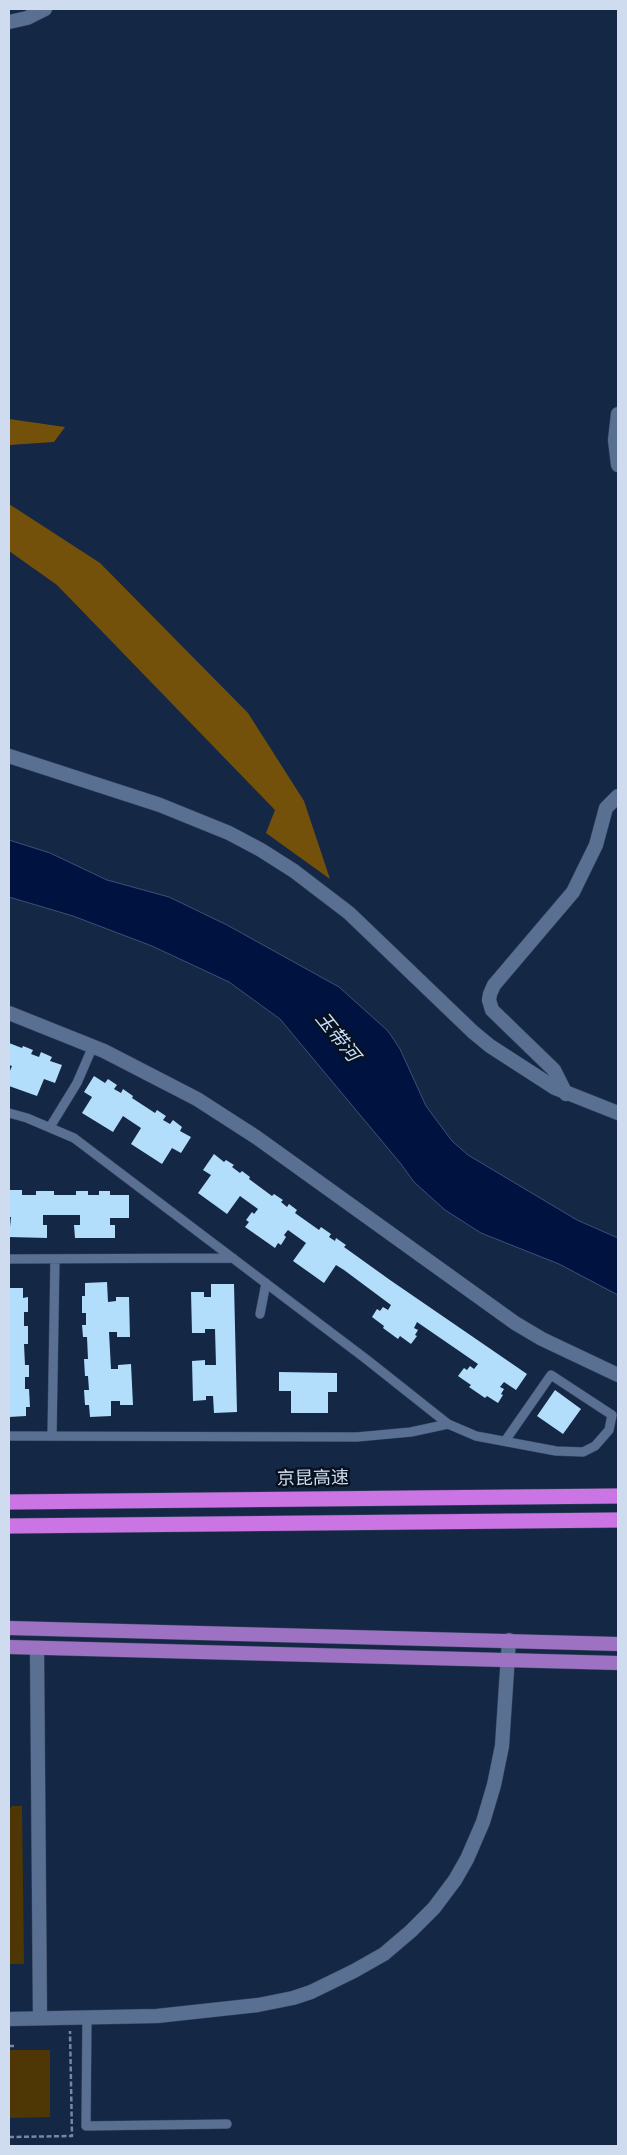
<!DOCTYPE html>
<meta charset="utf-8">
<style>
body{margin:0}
#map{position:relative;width:627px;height:2155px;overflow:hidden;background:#142846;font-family:"Source Sans 3",sans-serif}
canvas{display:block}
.frame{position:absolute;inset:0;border:10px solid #cfdcf0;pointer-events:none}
</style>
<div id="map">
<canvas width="627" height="2155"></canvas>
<div class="frame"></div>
</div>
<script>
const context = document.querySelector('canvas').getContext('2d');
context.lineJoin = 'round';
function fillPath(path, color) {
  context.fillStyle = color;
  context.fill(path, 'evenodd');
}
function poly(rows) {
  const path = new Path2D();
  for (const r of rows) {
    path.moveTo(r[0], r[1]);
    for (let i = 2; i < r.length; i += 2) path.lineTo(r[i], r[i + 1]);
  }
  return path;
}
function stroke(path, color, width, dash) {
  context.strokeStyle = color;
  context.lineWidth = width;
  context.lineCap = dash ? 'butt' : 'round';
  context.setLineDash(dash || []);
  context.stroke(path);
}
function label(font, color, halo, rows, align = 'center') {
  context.font = font + ' "Source Sans 3","Noto Sans SC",sans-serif';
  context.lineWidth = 5;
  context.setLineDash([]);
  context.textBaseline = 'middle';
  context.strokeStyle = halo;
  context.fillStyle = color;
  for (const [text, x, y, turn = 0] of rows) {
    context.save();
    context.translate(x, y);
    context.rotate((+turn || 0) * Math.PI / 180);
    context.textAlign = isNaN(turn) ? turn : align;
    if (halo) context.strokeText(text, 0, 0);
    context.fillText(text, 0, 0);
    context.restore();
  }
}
fillPath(poly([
 [12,1806,22,1806,24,1964,9,1964,9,1811],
 [9,2050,50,2050,50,2117,9,2118]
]), '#4f3605');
fillPath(poly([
 [9,419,65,427,54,442,9,445],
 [9,504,100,563,248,713,304,801,330,879,266,833,275,810,57,585,9,551]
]), '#74510a');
const water = poly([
 [9,840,50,853,107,880,169,897,227,925,339,987,388,1031,400,1049,426,1106,452,1141,468,1155,577,1220,618,1238,618,1295,559,1264,481,1233,445,1210,414,1182,401,1164,280,1019,229,982,152,946,73,916,9,897,9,840]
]);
fillPath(water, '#001340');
stroke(water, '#3e4f75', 1);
fillPath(poly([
 [9,1043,22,1048,23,1046,33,1050,31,1054,39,1057,41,1052,52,1057,50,1061,62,1065,55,1083,44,1079,37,1096,9,1086,9,1073,12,1066,9,1065],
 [94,1076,105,1083,108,1079,117,1085,114,1089,121,1093,123,1089,133,1096,132,1098,155,1113,157,1110,166,1116,163,1120,170,1124,173,1120,182,1127,180,1131,191,1137,181,1153,172,1148,162,1164,131,1144,141,1128,123,1116,113,1132,82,1113,92,1097,84,1092],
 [214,1154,224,1162,226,1160,234,1165,232,1167,240,1173,242,1171,250,1177,249,1179,272,1196,274,1194,283,1200,281,1202,287,1207,289,1204,297,1210,295,1213,319,1230,321,1227,331,1234,329,1237,335,1241,336,1238,346,1245,344,1247,390,1280,527,1374,516,1390,504,1382,500,1387,504,1389,501,1394,503,1395,498,1403,487,1396,485,1398,469,1387,471,1385,458,1376,464,1368,467,1370,470,1366,474,1369,478,1364,417,1322,414,1328,418,1330,415,1335,417,1336,411,1344,400,1336,398,1339,383,1328,384,1326,372,1317,377,1309,380,1311,383,1307,388,1310,391,1305,344,1270,336,1265,324,1283,293,1261,306,1243,288,1230,284,1235,286,1237,281,1245,278,1243,275,1248,245,1227,249,1222,246,1220,252,1212,254,1214,258,1209,240,1196,227,1214,198,1193,211,1175,203,1170],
 [9,1190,22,1190,22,1195,36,1195,36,1191,54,1191,54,1195,76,1195,76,1191,88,1191,88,1195,99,1195,99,1191,110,1191,110,1195,129,1195,129,1218,110,1218,110,1225,115,1225,115,1238,75,1238,74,1225,80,1225,80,1215,43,1215,43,1225,47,1225,47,1238,9,1237,11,1217,9,1217],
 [107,1282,108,1302,116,1301,116,1297,129,1297,130,1337,117,1337,117,1332,109,1332,111,1369,118,1369,118,1365,131,1364,133,1405,120,1405,120,1401,111,1401,111,1416,90,1417,89,1405,85,1405,84,1390,89,1390,88,1376,85,1376,84,1359,88,1359,87,1337,83,1337,82,1325,86,1325,86,1313,82,1313,82,1296,85,1296,85,1283],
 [211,1284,234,1284,237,1412,214,1413,213,1396,206,1396,206,1400,193,1401,192,1361,205,1360,205,1365,216,1365,215,1329,205,1329,205,1333,192,1333,191,1292,204,1292,204,1297,211,1297],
 [9,1288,23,1288,23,1298,28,1297,28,1312,24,1312,24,1326,28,1326,28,1344,24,1344,25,1365,29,1365,29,1377,25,1377,25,1389,29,1389,30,1407,26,1407,26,1416,9,1417],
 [279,1372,337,1373,337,1392,328,1392,328,1413,291,1413,291,1391,279,1391],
 [555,1390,581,1409,563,1434,537,1416]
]), '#b2ddfb');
const service = poly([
 [9,1113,27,1118,74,1138,366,1359,448,1424,476,1436,556,1451,583,1452,595,1446,609,1430,612,1415,551,1375,505,1441],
 [50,1127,77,1083,93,1046],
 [9,1259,233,1258],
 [260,1314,266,1283],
 [9,1436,357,1437,411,1432,448,1424],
 [52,1436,55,1259],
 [87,2017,86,2126,227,2124]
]);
const minor = poly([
 [9,22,27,18,45,9],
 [618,414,615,440,618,465],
 [566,1094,554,1070,492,1010,489,1000,490,994,494,985,573,892,596,845,606,808,618,796],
 [37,1648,40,2018]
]);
const tertiary = poly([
 [9,756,160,805,229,833,261,850,294,871,349,913,473,1032,490,1046,555,1088,618,1113],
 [9,1013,104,1051,197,1099,256,1137,515,1323,542,1339,618,1375],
 [9,2019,157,2016,258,2005,293,1998,311,1992,354,1971,384,1954,411,1931,434,1908,455,1880,467,1859,483,1822,494,1785,502,1746,509,1640]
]);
const primary = poly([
 [9,1628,618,1644],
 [9,1647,618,1663]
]);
const motorway = poly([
 [9,1502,618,1496],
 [9,1526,618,1520]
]);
stroke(service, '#37445e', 10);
stroke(minor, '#37445e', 15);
stroke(tertiary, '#37445e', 15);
stroke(primary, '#37445e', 15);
stroke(motorway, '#37445e', 16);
stroke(poly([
 [9,2046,15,2046],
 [9,2137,72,2136,70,2031]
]), '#76879f', 2.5, [5, 2.5]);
stroke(service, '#597093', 9);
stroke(minor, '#597093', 14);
stroke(tertiary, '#597093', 14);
stroke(primary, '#9d72c3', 14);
stroke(motorway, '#cb74e3', 15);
label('18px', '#cfdcf0', '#08111e', [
 ["京昆高速",313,1480,-1]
]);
label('italic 19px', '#c9ddfd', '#08111e', [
 ["玉带河",336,1038,51]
]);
</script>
